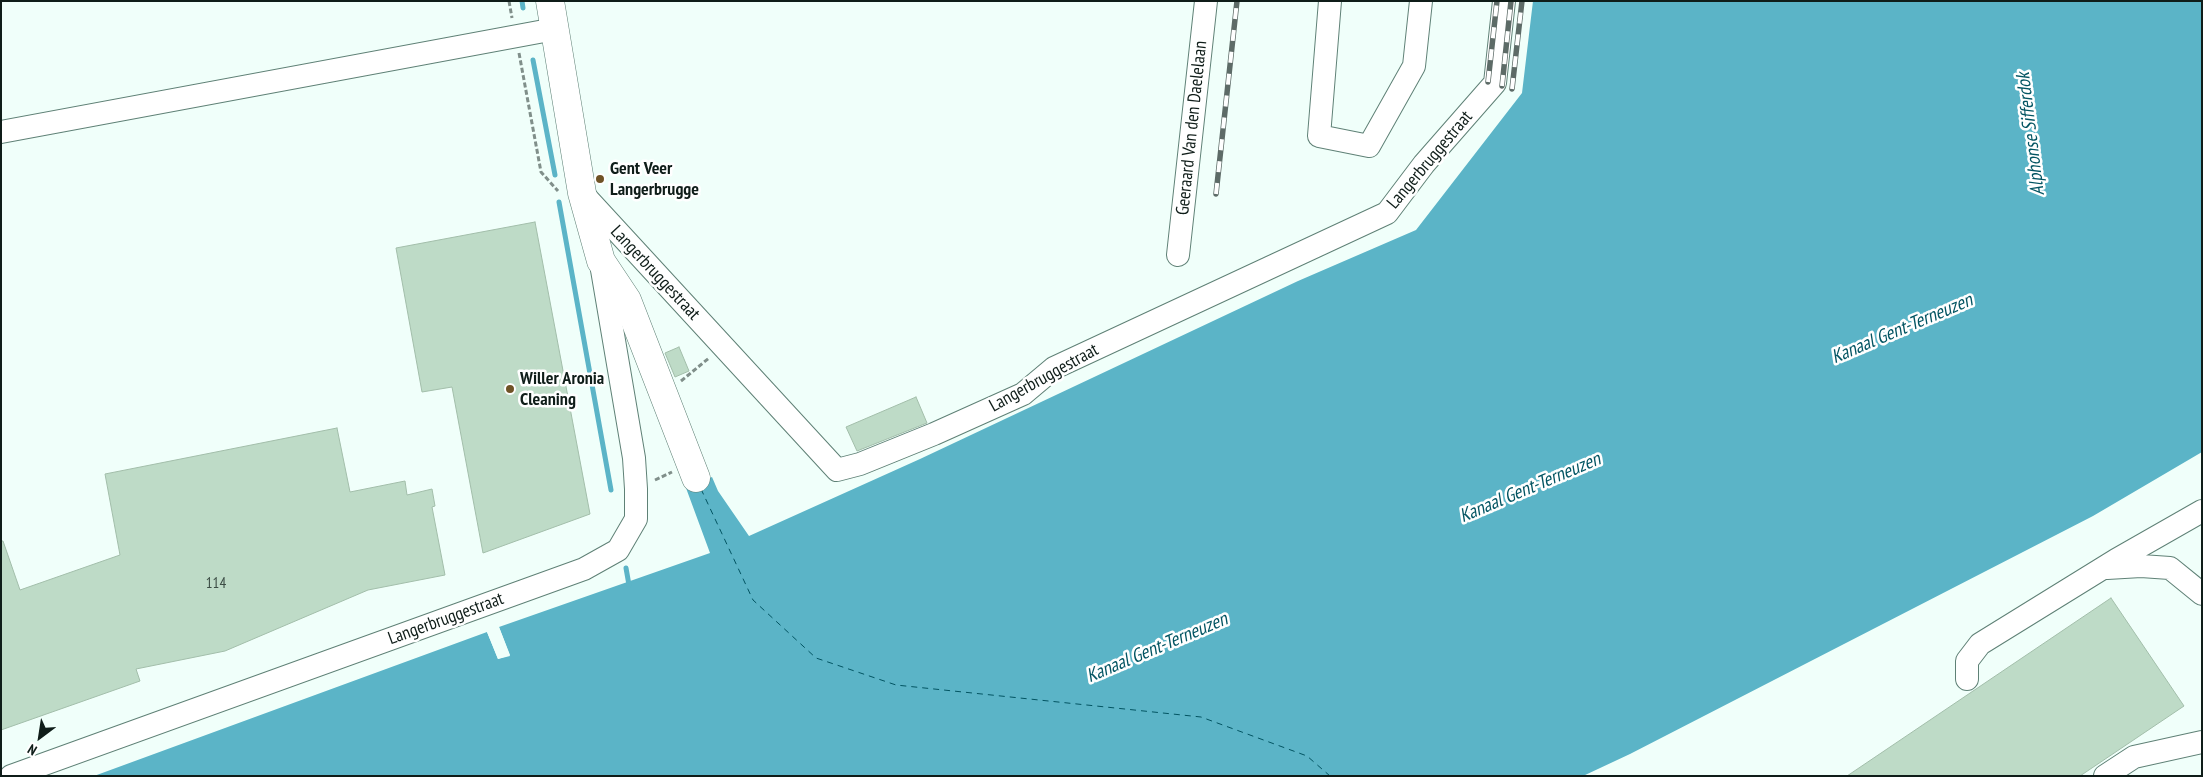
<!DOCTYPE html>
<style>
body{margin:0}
#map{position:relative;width:2203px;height:777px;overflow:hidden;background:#f0fffa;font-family:"PT Sans Narrow",sans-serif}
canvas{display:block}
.frame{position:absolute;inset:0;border:2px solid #0f1d19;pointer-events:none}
.north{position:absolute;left:15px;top:712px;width:50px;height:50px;-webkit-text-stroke:4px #fff;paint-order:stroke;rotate:211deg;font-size:14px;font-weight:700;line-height:20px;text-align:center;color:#0f1d19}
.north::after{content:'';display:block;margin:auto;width:18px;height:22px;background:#0f1d19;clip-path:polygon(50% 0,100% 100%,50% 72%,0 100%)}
</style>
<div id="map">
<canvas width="2203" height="777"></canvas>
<div class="frame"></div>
<div class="north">N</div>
</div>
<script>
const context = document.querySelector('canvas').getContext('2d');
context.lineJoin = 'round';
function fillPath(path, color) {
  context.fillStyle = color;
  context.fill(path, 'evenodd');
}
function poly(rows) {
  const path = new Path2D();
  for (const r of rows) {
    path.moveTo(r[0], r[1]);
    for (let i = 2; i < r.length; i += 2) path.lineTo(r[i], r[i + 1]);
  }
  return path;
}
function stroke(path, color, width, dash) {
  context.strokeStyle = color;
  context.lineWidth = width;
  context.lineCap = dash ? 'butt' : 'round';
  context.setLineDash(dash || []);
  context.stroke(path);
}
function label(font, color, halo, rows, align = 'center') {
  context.font = font + ' "PT Sans Narrow",sans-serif';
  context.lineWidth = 5;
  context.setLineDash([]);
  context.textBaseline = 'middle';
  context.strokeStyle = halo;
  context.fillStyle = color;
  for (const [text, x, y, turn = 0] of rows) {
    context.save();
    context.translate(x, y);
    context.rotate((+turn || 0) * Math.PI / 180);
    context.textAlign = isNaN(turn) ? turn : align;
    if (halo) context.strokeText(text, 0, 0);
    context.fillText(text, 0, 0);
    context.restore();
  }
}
fillPath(poly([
 [1533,1,2202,1,2202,452,2093,516,1630,754,1583,776,94,776,487,632,498,659,510,655,499,627,710,553,686,488,712,477,718,491,749,536,920,459,1298,281,1416,230,1522,93]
]), '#5bb4c7');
fillPath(poly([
 [499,627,510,656,498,659,487,632,489,631,500,656,506,654,496,628]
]), '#f0fffa');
stroke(poly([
 [522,1,523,8],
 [533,60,555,175],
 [559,202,611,490],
 [626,568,629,585]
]), '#5bb4c7', 5);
stroke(poly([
 [701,489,753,600,816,658,896,685,1201,717,1307,756,1330,776]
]), '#025462', 1, [6, 5]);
const building = poly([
 [535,222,590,514,483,553,452,387,422,392,396,248,535,222],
 [679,347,689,371,675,377,665,353,679,347],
 [916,397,927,423,857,451,846,427,916,397],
 [337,428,350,492,405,481,407,495,432,489,435,506,432,507,445,575,368,590,225,651,136,669,140,681,1,730,1,541,3,541,20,590,120,555,105,474,337,428],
 [2111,598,2184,706,2080,776,1847,776,2111,598]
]);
fillPath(building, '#bedbc7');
stroke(building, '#a2beaa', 1);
const minor = poly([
 [1330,1,1319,136,1369,146,1414,66,1421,1],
 [1,132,555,29],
 [582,193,837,470,860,464,934,434,1023,394,1054,368,1387,213,1424,164,1495,83,1504,1],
 [1178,255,1206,1],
 [2107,568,2141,566,2170,568,2202,594],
 [1967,679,1967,661,1980,644,2116,560,2202,511],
 [11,776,584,569,618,550,636,519,636,489,634,458,601,264],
 [2105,776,2134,757,2202,742]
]);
const major = poly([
 [550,1,582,193,601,261,627,300,696,478]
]);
stroke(minor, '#5f8176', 24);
stroke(major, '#5f8176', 29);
stroke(poly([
 [509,1,512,18],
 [519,53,541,172,558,191],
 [681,381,709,358],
 [655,480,672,472]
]), '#808f8a', 3, [5, 2.5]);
stroke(minor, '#fff', 22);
stroke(major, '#fff', 28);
const rail = poly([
 [1488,82,1497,1],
 [1502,86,1511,1],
 [1512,89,1522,1],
 [1216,194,1237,1]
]);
stroke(rail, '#5d6b67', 5.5);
stroke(rail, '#fff', 4, [11]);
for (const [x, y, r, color] of [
 [600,179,5,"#6f5326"],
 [510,389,5,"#6f5326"]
]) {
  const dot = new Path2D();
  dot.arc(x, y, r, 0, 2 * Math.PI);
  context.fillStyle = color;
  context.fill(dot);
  stroke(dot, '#fff', 2);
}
label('15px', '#3b4c44', null, [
 ["114",216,584]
]);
label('18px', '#0f1d19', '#fff', [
 ["Geeraard Van den Daelelaan",1192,128,-84],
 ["Langerbruggestraat",1430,160,-50],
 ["Langerbruggestraat",655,273,47],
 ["Langerbruggestraat",1044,378,-29],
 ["Langerbruggestraat",446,619,-20]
]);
label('bold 18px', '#0f1d19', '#fff', [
 ["Gent Veer",610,169],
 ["Langerbrugge",610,190],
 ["Willer Aronia",520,379],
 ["Cleaning",520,400]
], 'left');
label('italic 19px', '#025462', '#fff', [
 ["Alphonse Sifferdok",2031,134,-97],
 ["Kanaal Gent-Terneuzen",1902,329,-23],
 ["Kanaal Gent-Terneuzen",1530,488,-23],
 ["Kanaal Gent-Terneuzen",1157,648,-23]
]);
</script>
